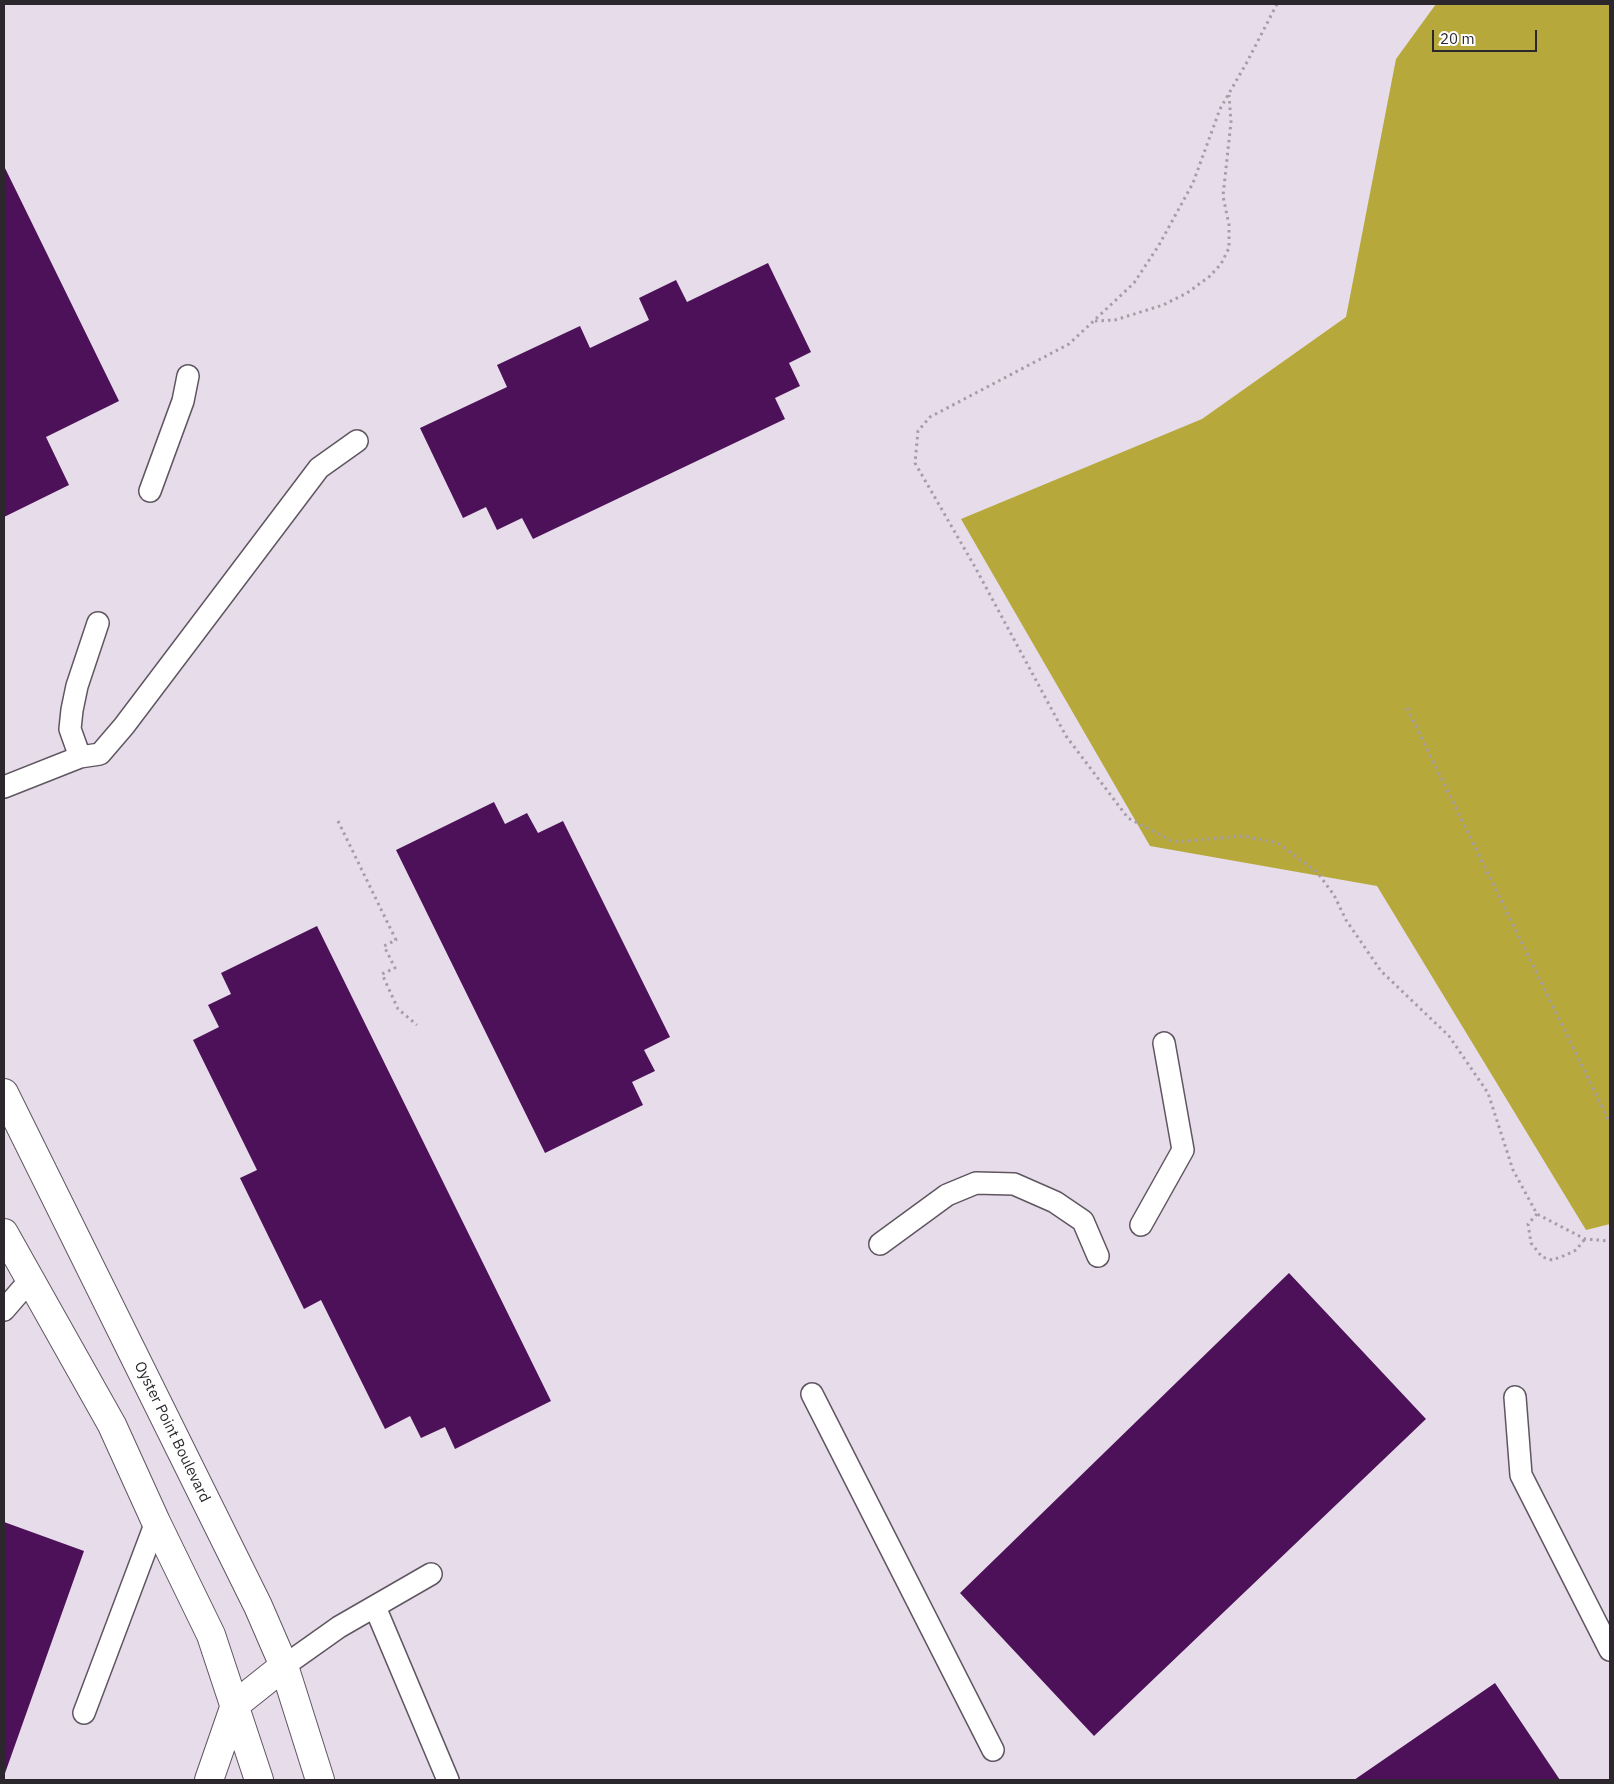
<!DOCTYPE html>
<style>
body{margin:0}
#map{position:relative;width:1614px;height:1784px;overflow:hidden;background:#e7dce9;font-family:"IBM Plex Sans",sans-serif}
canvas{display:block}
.frame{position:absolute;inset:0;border:5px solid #2b272c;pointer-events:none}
.scale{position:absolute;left:1432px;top:30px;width:105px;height:22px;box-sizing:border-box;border:2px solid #2b272c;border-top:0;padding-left:6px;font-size:15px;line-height:18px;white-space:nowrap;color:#2b272c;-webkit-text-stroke:4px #fff;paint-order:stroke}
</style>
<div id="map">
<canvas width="1614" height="1784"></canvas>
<div class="frame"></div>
<div class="scale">20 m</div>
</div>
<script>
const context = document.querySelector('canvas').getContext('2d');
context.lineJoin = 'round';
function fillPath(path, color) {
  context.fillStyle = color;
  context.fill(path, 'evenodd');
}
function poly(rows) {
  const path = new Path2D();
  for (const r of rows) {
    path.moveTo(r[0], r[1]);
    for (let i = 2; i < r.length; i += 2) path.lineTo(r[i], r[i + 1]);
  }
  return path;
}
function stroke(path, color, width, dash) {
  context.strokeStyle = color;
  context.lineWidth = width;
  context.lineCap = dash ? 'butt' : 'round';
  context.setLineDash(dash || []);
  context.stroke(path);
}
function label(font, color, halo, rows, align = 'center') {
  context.font = font + ' "IBM Plex Sans",sans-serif';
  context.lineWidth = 5;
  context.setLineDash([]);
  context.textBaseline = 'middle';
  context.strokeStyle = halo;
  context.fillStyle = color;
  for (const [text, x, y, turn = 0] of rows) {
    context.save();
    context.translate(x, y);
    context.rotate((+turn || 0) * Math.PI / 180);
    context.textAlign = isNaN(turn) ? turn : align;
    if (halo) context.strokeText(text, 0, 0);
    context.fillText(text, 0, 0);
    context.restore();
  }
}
fillPath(poly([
 [1436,4,1610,4,1610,1224,1586,1230,1377,886,1150,846,961,519,1202,419,1346,317,1396,59]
]), '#b6a83b');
fillPath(poly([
 [4,166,119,401,46,437,69,485,4,517],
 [768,263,811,352,789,363,800,386,775,398,785,419,533,539,522,518,497,530,486,507,463,518,420,428,507,387,497,365,580,326,590,348,649,320,639,298,676,280,687,302],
 [494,802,505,824,527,813,538,833,563,821,670,1037,644,1050,655,1071,632,1082,643,1105,545,1153,396,850],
 [317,926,551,1401,455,1449,445,1427,421,1438,410,1416,385,1429,321,1300,304,1309,240,1178,257,1170,193,1040,219,1027,208,1005,231,994,221,973],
 [1289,1273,1426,1419,1094,1736,960,1593],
 [4,1522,84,1551,4,1776],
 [1495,1683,1560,1780,1354,1780]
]), '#4d1159');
const service = poly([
 [150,491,183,401,188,376],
 [80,757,70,729,72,710,77,686,98,623],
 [4,787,80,757,100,754,124,726,319,468,357,441],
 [1141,1225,1183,1150,1164,1043],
 [880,1244,947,1195,976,1183,1014,1184,1055,1202,1083,1221,1098,1256],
 [4,1310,30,1280],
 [812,1394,993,1750],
 [1515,1397,1521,1475,1610,1650],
 [375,1607,448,1780],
 [284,1666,339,1627,431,1574],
 [84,1713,156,1522]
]);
const tertiary = poly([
 [4,1093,258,1606,284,1666,320,1780],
 [4,1233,112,1425,156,1522,211,1635,259,1780],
 [209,1780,235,1705,284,1666]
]);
stroke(service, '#5f5661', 24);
stroke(tertiary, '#5f5661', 30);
stroke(poly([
 [1277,4,1247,62,1220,109,1193,183,1159,245,1134,283,1069,344,930,417,918,431,915,463,975,567,1066,736,1128,818,1174,842,1243,836,1278,843,1317,872,1334,895,1346,920,1381,971,1449,1036,1488,1093,1513,1170,1537,1214,1585,1239,1610,1241],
 [1095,321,1115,320,1163,305,1187,293,1210,276,1221,264,1229,248,1229,225,1223,196,1231,122,1229,95],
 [1407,708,1610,1123],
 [338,821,396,940,384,946,395,968,382,974,398,1009,417,1025],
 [1537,1214,1528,1224,1531,1243,1542,1257,1552,1260,1566,1255,1576,1250,1585,1239]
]), '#a69da8', 3, [2.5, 4]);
stroke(service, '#fff', 21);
stroke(tertiary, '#fff', 28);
label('15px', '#2b272c', '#fff', [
 ["Oyster Point Boulevard",172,1432,64]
]);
</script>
